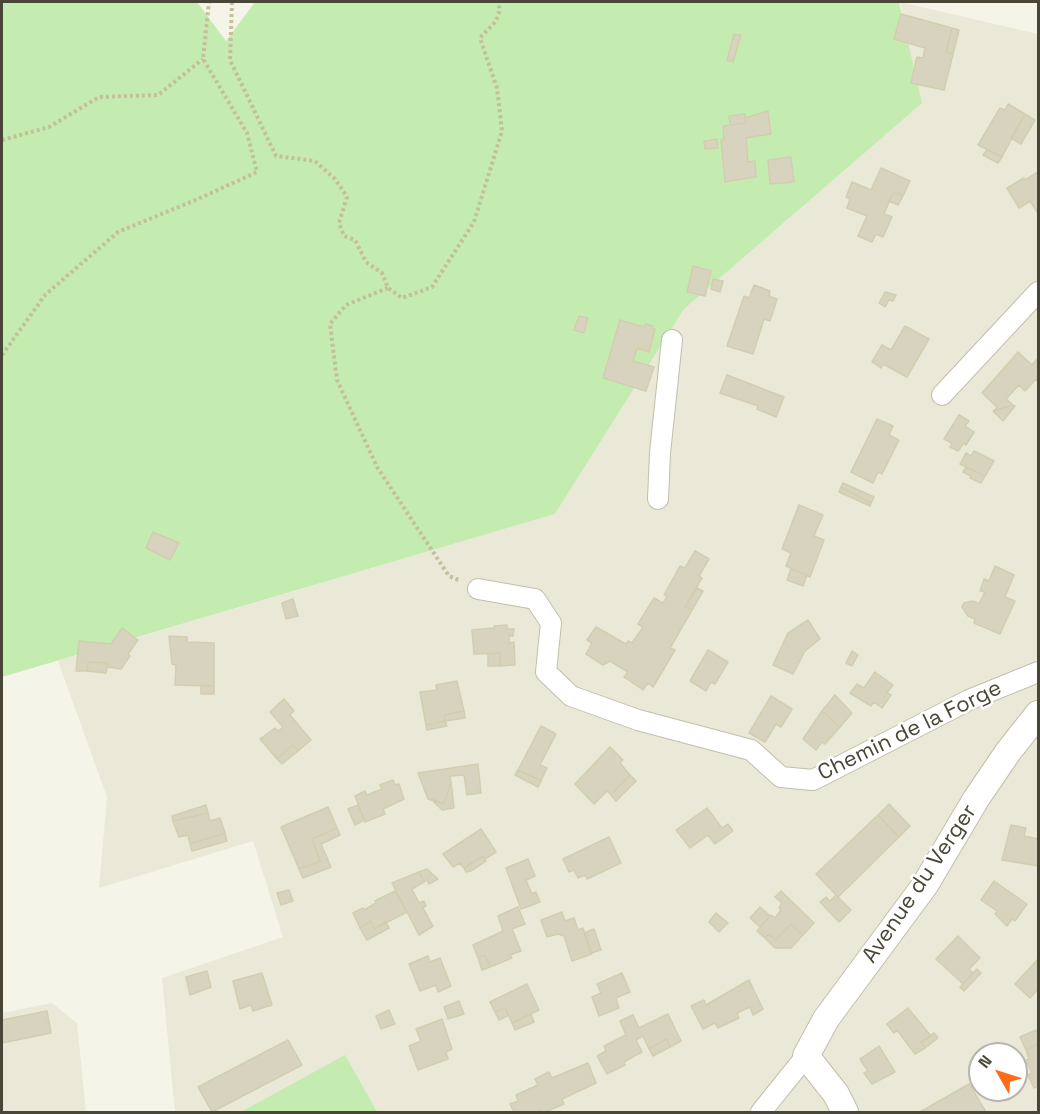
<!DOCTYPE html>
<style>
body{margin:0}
#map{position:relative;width:1040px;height:1114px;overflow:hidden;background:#f5f4e9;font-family:"Space Grotesk",sans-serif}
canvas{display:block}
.frame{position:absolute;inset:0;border:3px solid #4a4637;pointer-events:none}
.north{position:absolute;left:968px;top:1042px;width:60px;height:60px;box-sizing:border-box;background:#fff;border:2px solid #b7b5af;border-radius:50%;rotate:309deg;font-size:16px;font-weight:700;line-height:24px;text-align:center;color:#4a4637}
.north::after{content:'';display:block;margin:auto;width:21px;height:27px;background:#ff6b16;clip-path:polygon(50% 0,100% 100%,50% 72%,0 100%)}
</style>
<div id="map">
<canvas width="1040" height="1114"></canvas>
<div class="frame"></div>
<div class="north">N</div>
</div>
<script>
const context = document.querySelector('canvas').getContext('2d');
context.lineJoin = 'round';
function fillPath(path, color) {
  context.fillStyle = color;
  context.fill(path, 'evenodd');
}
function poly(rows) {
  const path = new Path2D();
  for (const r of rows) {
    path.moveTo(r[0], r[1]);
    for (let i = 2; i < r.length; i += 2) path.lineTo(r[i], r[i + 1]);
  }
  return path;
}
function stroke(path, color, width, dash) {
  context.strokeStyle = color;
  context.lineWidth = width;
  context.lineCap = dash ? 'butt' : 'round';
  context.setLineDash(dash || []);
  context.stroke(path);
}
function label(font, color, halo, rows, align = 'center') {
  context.font = font + ' "Space Grotesk",sans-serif';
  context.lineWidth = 5;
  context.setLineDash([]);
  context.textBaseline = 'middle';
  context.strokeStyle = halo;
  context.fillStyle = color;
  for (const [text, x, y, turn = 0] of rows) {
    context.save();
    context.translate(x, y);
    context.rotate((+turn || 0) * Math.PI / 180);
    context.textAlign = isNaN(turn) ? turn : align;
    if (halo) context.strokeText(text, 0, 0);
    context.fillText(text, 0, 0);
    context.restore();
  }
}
fillPath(poly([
 [900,2,1038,34,1038,1112,175,1112,162,978,283,937,253,841,99,888,107,797,58,661,555,514,684,309,921,103],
 [980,1054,1016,1054,1016,1090,980,1090],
 [52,1003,77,1023,86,1112,2,1112,2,1013]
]), '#eae8d7');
fillPath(poly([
 [2,2,197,2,226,41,255,2,899,2,922,103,684,309,555,514,2,677],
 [345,1055,377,1112,241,1112]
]), '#c4ecb0');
const building = poly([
 [901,14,952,28,946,52,953,54,944,90,911,83,917,57,923,58,925,48,894,39,901,14],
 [952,28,959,30,953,54,946,52,952,28],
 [734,34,741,35,733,62,727,60,734,34],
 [1008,104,1025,114,1002,157,978,145,1000,108,1005,110,1008,104],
 [768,111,771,134,746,138,748,162,755,161,756,177,725,182,721,140,724,139,723,126,746,123,745,118,768,111],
 [745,114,746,123,730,125,729,116,745,114],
 [1025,114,1035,120,1021,144,1011,138,1025,114],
 [717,139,718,148,705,149,704,141,717,139],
 [987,150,1002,157,998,163,983,155,987,150],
 [791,157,794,182,770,184,768,160,791,157],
 [881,168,910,181,903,196,893,193,884,214,892,217,883,237,876,234,872,242,858,236,867,216,847,208,850,199,846,197,852,182,871,190,881,168],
 [1038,172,1038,211,1037,212,1030,201,1019,208,1007,188,1024,178,1025,180,1038,172],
 [893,193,903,196,898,205,889,201,893,193],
 [693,266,711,271,705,296,687,292,693,266],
 [713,279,723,281,720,292,711,289,713,279],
 [754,285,770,291,769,296,777,299,770,321,764,319,753,354,727,346,744,296,749,298,754,285],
 [885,292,896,295,893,301,889,300,885,307,879,303,885,292],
 [579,316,588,318,584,333,574,330,579,316],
 [620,320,644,327,646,324,653,326,652,329,655,329,649,352,637,348,633,361,654,367,646,391,603,378,620,320],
 [905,326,929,339,907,377,883,364,881,368,872,362,882,345,891,350,905,326],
 [1018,352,1032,365,1038,358,1038,382,1036,379,1025,391,1019,385,1006,399,1013,405,994,411,997,407,982,393,1018,352],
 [727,375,784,397,776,417,757,409,758,406,720,393,727,375],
 [1012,405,1015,406,1003,421,993,411,1012,405],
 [959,415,969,421,965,426,974,432,966,445,964,443,958,451,950,447,952,443,944,439,959,415],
 [877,419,893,426,889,435,899,440,882,474,878,472,873,483,851,472,877,419],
 [974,451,994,461,985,476,960,464,966,453,971,456,974,451],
 [966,467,985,476,981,483,970,478,971,476,963,472,966,467],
 [843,483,874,497,871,503,841,487,843,483],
 [841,487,871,503,870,506,839,492,841,487],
 [799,505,823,515,814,536,824,540,810,577,786,566,791,553,782,549,799,505],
 [153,532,179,543,170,560,146,548,153,532],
 [695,551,709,559,699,576,702,578,685,607,692,610,670,648,675,650,653,687,648,683,643,690,624,677,628,672,610,661,603,665,586,654,592,643,587,640,596,627,626,644,628,641,632,643,643,627,638,624,654,598,663,603,667,596,664,595,680,566,685,568,695,551],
 [995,566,1014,575,1005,597,1015,601,1000,634,974,623,975,619,968,616,962,607,964,603,973,601,979,604,985,592,980,591,984,579,989,581,995,566],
 [791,569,807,575,803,586,787,580,791,569],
 [697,588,703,591,692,610,685,607,697,588],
 [293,599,298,616,286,619,282,603,293,599],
 [808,620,820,639,805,651,793,674,773,665,788,633,808,620],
 [507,625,507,629,514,629,513,636,509,636,509,643,514,642,515,665,500,666,500,653,474,654,472,630,494,628,494,626,507,625],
 [122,628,138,640,128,654,130,656,121,669,107,667,108,663,88,662,87,671,76,671,79,641,111,644,122,628],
 [169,636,187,637,187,642,214,643,214,686,175,685,176,665,172,664,169,636],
 [708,650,728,662,715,684,711,682,706,691,690,681,708,650],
 [852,651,858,655,852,666,846,663,852,651],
 [500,653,500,666,488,666,488,654,500,653],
 [88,662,108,663,106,673,87,671,88,662],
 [875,672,893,685,887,693,891,695,882,708,874,702,871,706,850,693,857,684,864,688,875,672],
 [457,681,464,711,444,715,445,721,426,725,420,692,437,690,436,685,457,681],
 [201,685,214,686,214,694,201,694,201,685],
 [835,695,852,713,840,727,822,711,835,695],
 [771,696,792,709,781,727,776,724,765,742,749,733,771,696],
 [284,699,294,711,290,715,311,740,298,751,293,745,277,759,260,739,275,728,278,731,283,727,270,712,284,699],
 [464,711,465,718,445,721,444,715,464,711],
 [822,711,840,727,825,744,822,742,816,750,803,739,822,711],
 [445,721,447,726,427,730,426,725,445,721],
 [541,726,556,734,540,765,547,768,541,781,518,770,541,726],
 [293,745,298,751,282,764,277,759,293,745],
 [610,747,623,760,620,763,630,775,611,795,607,791,594,804,575,784,610,747],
 [478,764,481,793,467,795,464,775,450,776,451,782,444,804,428,799,418,773,478,764],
 [518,770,541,781,538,787,515,775,518,770],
 [630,775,636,781,616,801,611,795,630,775],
 [393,780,395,785,399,784,404,799,383,809,385,814,365,822,355,796,365,791,367,795,382,789,380,785,393,780],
 [451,782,454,808,442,810,431,799,444,804,451,782],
 [889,804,910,826,899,837,878,815,889,804],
 [206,805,208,813,173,821,172,816,206,805],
 [358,805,364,820,355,825,348,809,358,805],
 [328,807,337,828,312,839,320,861,299,869,281,827,328,807],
 [707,808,722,828,728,824,733,831,715,844,708,835,690,848,676,830,707,808],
 [208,813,210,821,220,818,225,833,190,844,188,835,179,837,173,821,208,813],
 [878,815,899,837,838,897,816,874,878,815],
 [1011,825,1026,828,1024,836,1038,839,1038,866,1002,860,1011,825],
 [337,828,340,835,321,844,331,867,303,878,299,869,320,861,312,839,337,828],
 [481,829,496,852,485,859,483,856,464,868,460,863,453,867,443,854,481,829],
 [225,833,227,841,192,851,190,844,225,833],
 [609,837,621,863,587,879,585,875,578,878,574,870,569,872,563,859,609,837],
 [483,856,486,861,471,871,466,872,464,868,483,856],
 [528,859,535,876,526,880,532,894,536,892,540,902,521,909,506,868,528,859],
 [427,869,438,879,429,884,427,880,424,882,419,872,427,869],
 [419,872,424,882,412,889,419,903,424,901,426,906,423,908,433,926,419,935,392,883,419,872],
 [994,881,1027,904,1015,921,1012,919,1007,926,995,914,997,911,981,900,994,881],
 [289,890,293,901,281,905,277,893,289,890],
 [395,891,407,912,374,929,371,921,360,928,353,913,363,908,364,910,376,903,375,901,395,891],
 [781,891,814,923,803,935,791,924,776,940,769,934,765,938,757,931,771,915,775,918,781,910,779,908,782,903,775,897,781,891],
 [836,895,851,910,839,922,820,902,826,897,830,901,836,895],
 [518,907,525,924,512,929,521,951,510,955,512,958,490,967,485,955,478,958,473,945,503,931,498,916,518,907],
 [760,907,770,916,760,927,750,918,760,907],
 [562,912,565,921,574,918,578,930,583,928,592,954,572,961,564,936,558,934,547,937,541,920,562,912],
 [716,913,728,923,719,932,709,922,716,913],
 [371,921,374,929,386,922,389,928,367,940,360,928,371,921],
 [791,924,803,935,791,948,775,948,765,938,769,934,776,940,791,924],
 [594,929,601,950,591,953,584,933,594,929],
 [958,936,980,958,969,969,973,973,963,984,936,959,958,936],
 [485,955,490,967,482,970,478,958,485,955],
 [428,956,430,962,440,958,451,986,438,992,436,985,420,991,409,964,428,956],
 [1038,959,1038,989,1030,998,1015,984,1038,959],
 [977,969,981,973,964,991,960,987,977,969],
 [207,971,211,987,190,995,186,977,207,971],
 [262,973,272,1005,253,1011,251,1005,240,1009,233,981,262,973],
 [622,973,630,992,616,998,619,1008,599,1016,592,997,601,993,597,984,622,973],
 [749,980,763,1009,753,1015,750,1007,737,1013,739,1018,718,1028,715,1023,703,1029,691,1006,704,1000,706,1005,749,980],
 [527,984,539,1010,512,1023,505,1008,495,1012,490,1002,527,984],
 [459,1001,464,1014,448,1019,444,1007,459,1001],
 [505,1008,509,1015,499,1020,495,1012,505,1008],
 [908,1008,931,1036,921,1042,925,1048,915,1054,897,1030,894,1033,887,1024,908,1008],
 [389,1010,395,1024,381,1029,376,1016,389,1010],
 [47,1011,51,1033,2,1043,2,1020,47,1011],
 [531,1014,534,1022,515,1030,512,1023,531,1014],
 [668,1014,681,1041,670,1047,667,1039,649,1049,643,1036,636,1040,642,1052,624,1062,625,1065,607,1074,597,1056,606,1051,604,1046,626,1035,620,1021,633,1015,639,1028,668,1014],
 [442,1019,452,1049,446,1052,448,1059,418,1070,409,1046,421,1041,416,1029,442,1019],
 [1036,1030,1038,1035,1038,1044,1026,1050,1020,1037,1036,1030],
 [934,1033,938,1038,925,1048,921,1042,934,1033],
 [667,1039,670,1047,653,1056,649,1049,667,1039],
 [288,1040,302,1065,212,1112,198,1087,288,1040],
 [1038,1044,1038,1086,1034,1088,1028,1075,1032,1073,1026,1060,1029,1059,1026,1050,1038,1044],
 [879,1046,895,1072,872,1084,864,1073,868,1071,860,1059,879,1046],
 [588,1063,596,1083,562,1099,564,1104,545,1112,541,1112,540,1110,535,1112,514,1112,510,1104,518,1101,516,1095,538,1085,535,1079,549,1072,552,1078,588,1063],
 [969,1084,986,1112,920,1112,969,1084]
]);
fillPath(building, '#d8d3be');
stroke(building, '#d3cdb0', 1.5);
const minor = poly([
 [942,395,1038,292],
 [658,499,660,453,672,340],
 [478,589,535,599,551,623,546,672,571,696,638,720,751,750,781,777,813,780,969,700,1038,672],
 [761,1112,806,1056]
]);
const tertiary = poly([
 [806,1056,826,1019,925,885,976,799,1008,752,1038,714],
 [806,1056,836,1094,845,1112]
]);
stroke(minor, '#c2bfab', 22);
stroke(tertiary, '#c2bfab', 28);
stroke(poly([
 [232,2,230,60,276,156,315,161,335,179,347,197,339,223,344,236,355,240,366,262,382,273,388,288,402,298,432,287,474,222,502,131,497,88,480,38,496,21,500,10,498,2],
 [2,140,49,127,99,97,158,95,203,59],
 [388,288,346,305,330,324,337,380,377,467,449,576,461,581],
 [2,355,45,295,118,232,198,199,257,172,247,133,203,59,209,2]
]), '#c4bf9b', 4, [3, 3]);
stroke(minor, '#fff', 20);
stroke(tertiary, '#fff', 26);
label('22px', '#4a4637', '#fff', [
 ["Chemin de la Forge",910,731,-26],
 ["Avenue du Verger",920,884,-56]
]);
</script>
